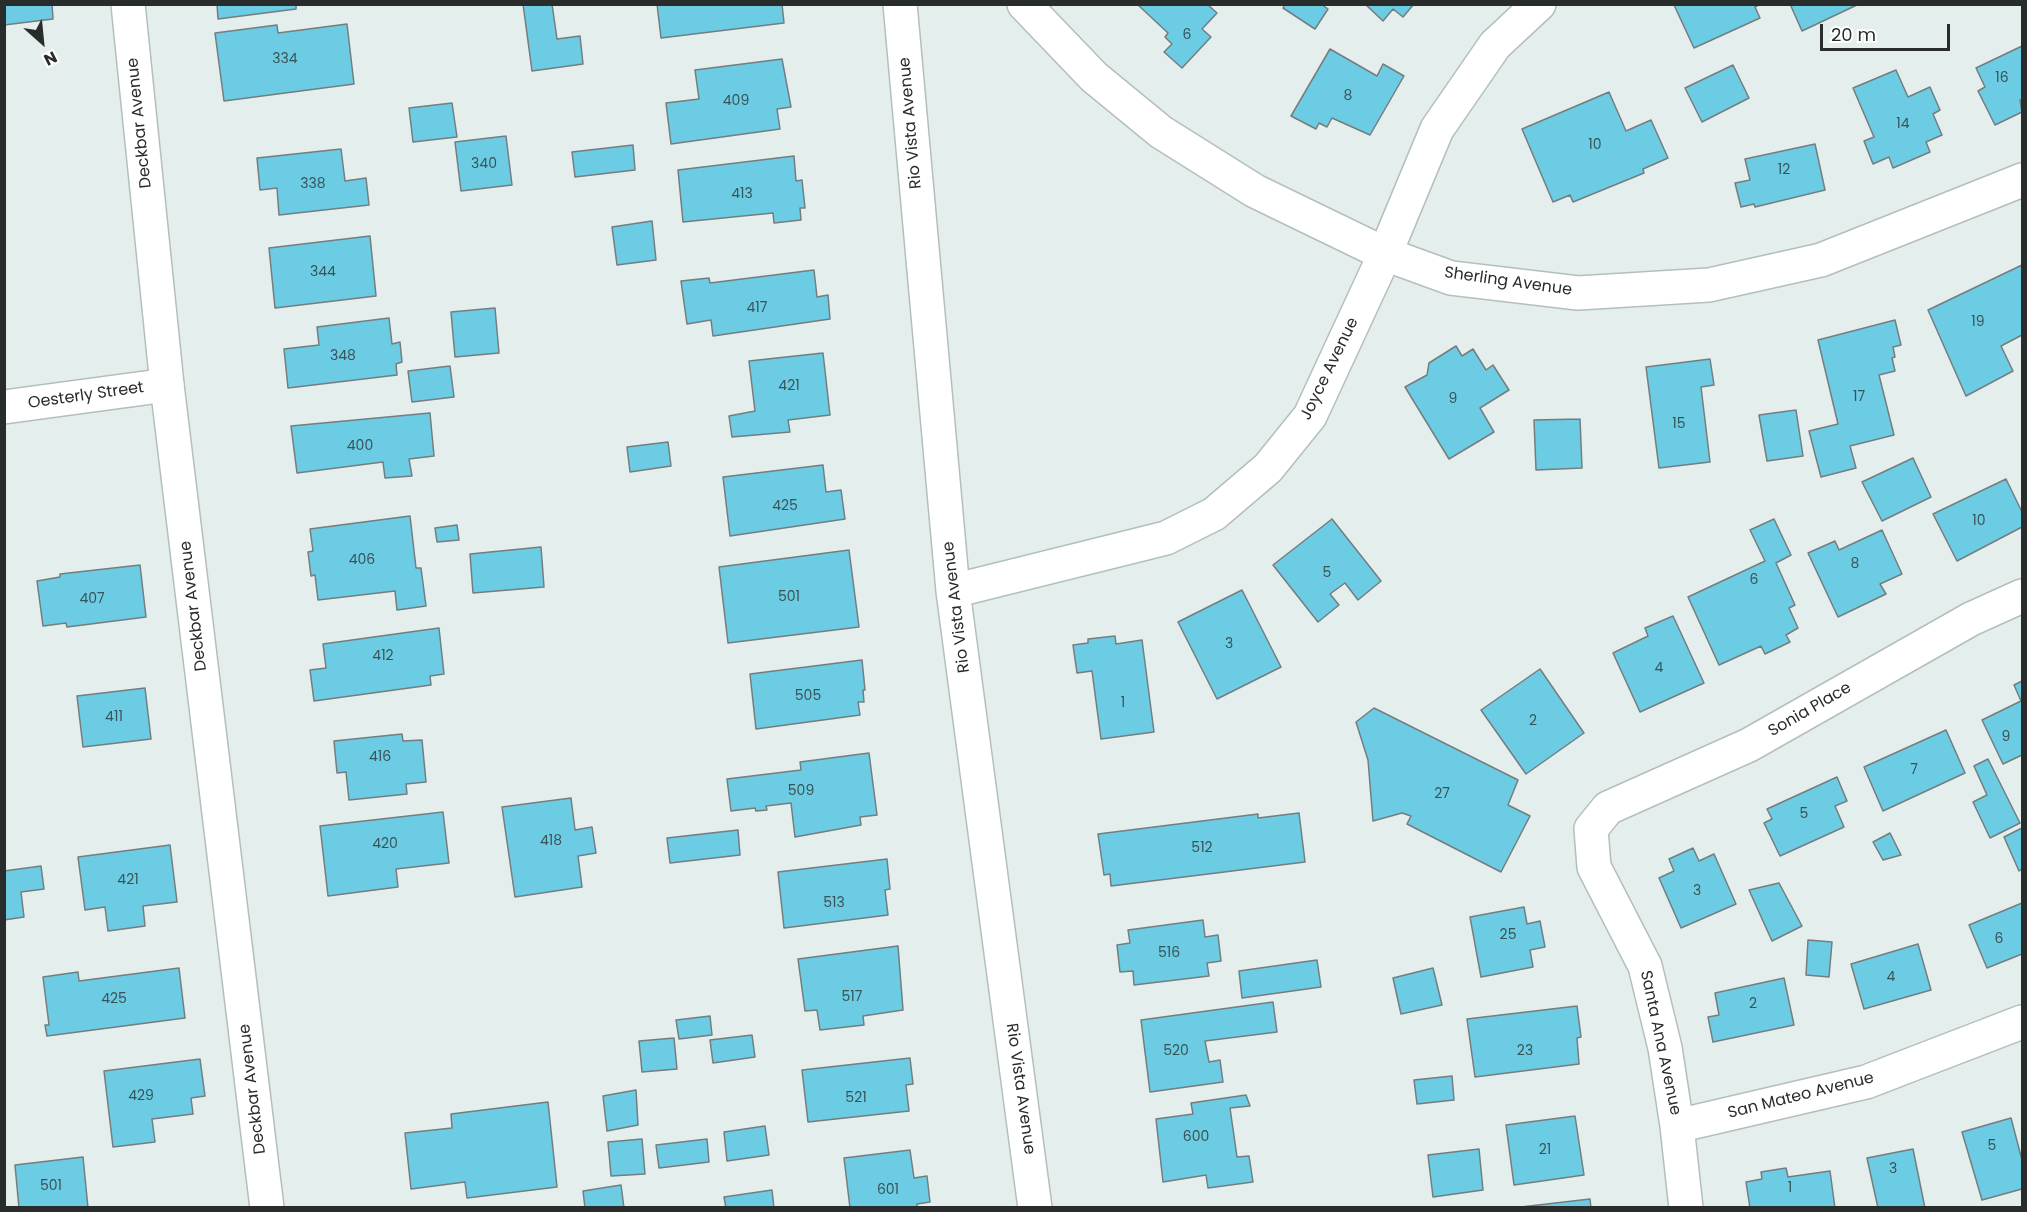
<!DOCTYPE html>
<style>
body{margin:0}
#map{position:relative;width:2027px;height:1212px;overflow:hidden;background:#e3eeed;font-family:Poppins,sans-serif}
canvas{display:block}
.frame{position:absolute;inset:0;border:6px solid #282c2b;pointer-events:none}
.north{position:absolute;left:12px;top:12px;width:60px;height:60px;-webkit-text-stroke:4px #fff;paint-order:stroke;rotate:153deg;font-size:16px;font-weight:700;line-height:24px;text-align:center;color:#282c2b}
.north::after{content:'';display:block;margin:auto;width:21px;height:27px;background:#282c2b;clip-path:polygon(50% 0,100% 100%,50% 72%,0 100%)}
.scale{position:absolute;left:1820px;top:24px;width:130px;height:27px;box-sizing:border-box;border:3px solid #282c2b;border-top:0;padding-left:8px;font-size:18px;line-height:21px;white-space:nowrap;color:#282c2b;-webkit-text-stroke:4px #fff;paint-order:stroke}
</style>
<div id="map">
<canvas width="2027" height="1212"></canvas>
<div class="frame"></div>
<div class="north">N</div>
<div class="scale">20 m</div>
</div>
<script>
const context = document.querySelector('canvas').getContext('2d');
context.lineJoin = 'round';
function fillPath(path, color) {
  context.fillStyle = color;
  context.fill(path, 'evenodd');
}
function poly(rows) {
  const path = new Path2D();
  for (const r of rows) {
    path.moveTo(r[0], r[1]);
    for (let i = 2; i < r.length; i += 2) path.lineTo(r[i], r[i + 1]);
  }
  return path;
}
function stroke(path, color, width, dash) {
  context.strokeStyle = color;
  context.lineWidth = width;
  context.lineCap = dash ? 'butt' : 'round';
  context.setLineDash(dash || []);
  context.stroke(path);
}
function label(font, color, halo, rows, align = 'center') {
  context.font = font + ' Poppins,sans-serif';
  context.lineWidth = 4.5;
  context.setLineDash([]);
  context.textBaseline = 'middle';
  context.strokeStyle = halo;
  context.fillStyle = color;
  for (const [text, x, y, turn = 0] of rows) {
    context.save();
    context.translate(x, y);
    context.rotate((+turn || 0) * Math.PI / 180);
    context.textAlign = isNaN(turn) ? turn : align;
    if (halo) context.strokeText(text, 0, 0);
    context.fillText(text, 0, 0);
    context.restore();
  }
}
const building = poly([
 [4,4,52,4,53,19,4,25,4,4],
 [217,4,296,4,296,9,218,19,217,4],
 [523,4,552,4,557,39,580,36,583,64,532,71,523,4],
 [657,4,782,4,784,23,661,38,657,4],
 [1137,4,1207,4,1217,13,1202,29,1211,37,1182,68,1164,52,1172,44,1165,37,1168,33,1137,4],
 [1285,4,1321,4,1328,9,1315,29,1283,8,1285,4],
 [1365,4,1414,4,1403,17,1393,9,1383,21,1365,4],
 [1760,4,1755,7,1760,18,1694,48,1674,5,1760,4],
 [1790,4,1859,4,1802,31,1790,4],
 [347,24,354,84,224,101,215,33,277,25,278,33,347,24],
 [2022,46,2022,99,2020,100,2022,112,1995,125,1978,91,1985,87,1976,68,2022,46],
 [1330,49,1377,76,1383,64,1404,76,1370,135,1332,118,1327,127,1319,123,1316,129,1291,116,1330,49],
 [782,59,791,107,777,109,780,129,671,144,666,103,699,99,695,70,782,59],
 [1733,65,1749,98,1702,122,1685,88,1733,65],
 [1896,70,1908,97,1930,87,1940,110,1933,114,1942,135,1926,142,1930,152,1893,168,1889,157,1873,164,1864,141,1874,137,1853,88,1896,70],
 [1609,92,1626,131,1651,120,1668,158,1643,169,1644,173,1573,202,1570,195,1553,202,1522,129,1609,92],
 [452,103,457,137,413,142,409,108,452,103],
 [506,136,512,185,461,191,455,142,506,136],
 [1815,144,1825,190,1755,207,1754,204,1741,207,1735,183,1750,180,1745,159,1815,144],
 [633,145,635,170,575,177,572,152,633,145],
 [341,149,345,181,366,178,369,205,279,215,277,188,260,190,257,158,341,149],
 [794,156,796,181,802,180,805,208,800,208,801,220,774,223,773,213,683,222,678,170,794,156],
 [652,221,656,260,617,265,612,227,652,221],
 [370,236,376,296,275,308,269,248,370,236],
 [2022,265,2022,335,2001,346,2013,371,1966,396,1928,310,2022,265],
 [814,270,817,297,828,295,830,319,713,336,711,320,687,324,681,281,709,278,710,283,814,270],
 [495,308,499,353,455,357,451,312,495,308],
 [389,318,392,344,400,342,402,362,396,364,397,375,288,388,284,349,319,345,317,327,389,318],
 [1895,320,1901,345,1893,347,1895,357,1892,358,1895,371,1879,375,1894,435,1850,446,1856,468,1821,477,1809,431,1838,424,1818,340,1895,320],
 [1456,346,1462,356,1473,349,1486,370,1493,365,1509,390,1480,408,1494,432,1449,459,1405,387,1427,375,1429,363,1456,346],
 [823,353,830,415,788,420,790,432,732,437,729,416,755,411,749,361,823,353],
 [1710,359,1714,385,1701,387,1710,462,1659,468,1646,367,1710,359],
 [450,366,454,397,412,402,408,371,450,366],
 [1796,410,1803,456,1767,461,1759,415,1796,410],
 [430,413,434,456,409,459,412,476,385,478,383,462,297,473,291,426,430,413],
 [1580,419,1582,468,1536,470,1534,420,1580,419],
 [668,442,671,466,630,472,627,447,668,442],
 [1913,458,1931,497,1882,521,1862,482,1913,458],
 [823,465,826,492,841,490,845,519,730,536,723,477,823,465],
 [2006,479,2022,512,2022,527,1957,561,1933,514,2006,479],
 [410,516,416,568,421,568,426,606,397,610,395,591,318,600,315,575,311,576,308,552,313,551,310,529,410,516],
 [1332,519,1381,581,1358,600,1345,583,1330,594,1339,605,1318,622,1273,565,1332,519],
 [1774,519,1791,555,1776,563,1795,605,1789,608,1798,628,1786,635,1790,642,1765,654,1761,646,1719,665,1688,597,1765,561,1750,530,1774,519],
 [457,525,459,540,437,542,435,528,457,525],
 [1882,530,1902,574,1880,584,1886,594,1838,617,1808,553,1835,541,1839,550,1882,530],
 [541,547,544,587,473,593,470,554,541,547],
 [849,550,859,627,728,643,719,567,849,550],
 [140,565,146,617,67,627,66,623,43,626,37,581,60,577,60,574,140,565],
 [1242,590,1281,667,1217,699,1178,622,1242,590],
 [1673,616,1704,683,1640,712,1613,653,1648,636,1645,628,1673,616],
 [439,628,444,674,430,676,431,685,314,701,310,670,326,668,323,644,439,628],
 [1115,636,1116,644,1142,640,1154,732,1101,739,1092,671,1077,673,1073,645,1088,643,1088,639,1115,636],
 [862,660,865,690,863,690,864,702,858,702,860,715,756,729,750,674,862,660],
 [1540,669,1584,733,1526,774,1481,710,1540,669],
 [2022,681,2022,755,2003,764,1982,720,2021,701,2014,685,2022,681],
 [145,688,151,739,83,747,77,696,145,688],
 [1374,708,1518,780,1508,805,1530,816,1501,872,1407,824,1411,816,1402,813,1373,821,1368,760,1356,722,1374,708],
 [1946,730,1965,773,1883,811,1864,767,1946,730],
 [402,734,403,741,422,740,426,782,406,784,407,794,349,800,346,772,337,773,334,741,402,734],
 [869,753,877,815,860,817,861,825,795,837,791,803,766,806,767,810,756,811,755,808,731,811,727,779,801,770,800,762,869,753],
 [1988,759,2020,823,1990,838,1973,802,1987,795,1974,766,1988,759],
 [1837,777,1847,801,1835,806,1844,827,1780,856,1764,823,1772,819,1767,809,1837,777],
 [571,798,575,830,592,827,596,853,578,856,582,887,515,897,502,807,571,798],
 [443,812,449,863,396,869,398,887,328,896,320,826,443,812],
 [1299,813,1305,862,1111,886,1110,874,1104,875,1098,834,1258,814,1258,818,1299,813],
 [2022,828,2022,869,2019,871,2004,837,2022,828],
 [738,830,740,855,670,863,667,838,738,830],
 [1890,833,1901,855,1883,860,1873,842,1890,833],
 [170,845,177,902,143,906,145,926,108,931,105,907,85,910,78,857,170,845],
 [1693,848,1699,861,1714,854,1736,904,1681,928,1659,878,1674,871,1669,859,1693,848],
 [887,859,890,889,885,890,888,915,784,928,778,872,887,859],
 [41,866,44,889,21,892,24,917,4,920,4,871,41,866],
 [1779,883,1802,926,1772,941,1749,890,1779,883],
 [2022,903,2022,954,1987,968,1969,925,2022,903],
 [1524,907,1527,924,1540,921,1545,947,1530,950,1533,967,1481,977,1470,917,1524,907],
 [1203,920,1205,937,1218,935,1221,961,1207,963,1209,976,1134,985,1133,971,1120,972,1117,945,1130,943,1128,930,1203,920],
 [1808,940,1832,942,1829,977,1806,975,1808,940],
 [1918,944,1931,990,1864,1009,1851,964,1918,944],
 [898,946,903,1010,863,1016,864,1025,820,1030,817,1010,805,1011,798,959,898,946],
 [1317,960,1321,987,1242,998,1239,971,1317,960],
 [179,968,185,1018,47,1036,45,1025,49,1025,43,977,78,972,79,981,179,968],
 [1433,968,1442,1005,1401,1014,1393,978,1433,968],
 [1784,978,1794,1025,1713,1042,1708,1017,1719,1015,1715,993,1784,978],
 [1273,1002,1277,1032,1205,1041,1209,1062,1220,1060,1223,1082,1150,1092,1141,1020,1273,1002],
 [1577,1006,1581,1037,1577,1038,1579,1064,1475,1077,1467,1019,1577,1006],
 [710,1016,712,1035,679,1039,676,1020,710,1016],
 [752,1035,755,1057,713,1063,710,1040,752,1035],
 [674,1038,677,1069,642,1072,639,1041,674,1038],
 [910,1058,913,1084,906,1085,909,1111,808,1122,802,1070,910,1058],
 [200,1059,205,1096,191,1098,193,1114,152,1119,155,1142,113,1147,104,1071,200,1059],
 [1452,1076,1454,1100,1417,1104,1414,1080,1452,1076],
 [636,1090,638,1125,607,1131,603,1096,636,1090],
 [1246,1095,1250,1106,1230,1108,1237,1157,1249,1156,1253,1182,1208,1188,1206,1175,1163,1182,1156,1119,1193,1114,1191,1103,1246,1095],
 [548,1102,557,1187,467,1198,465,1182,411,1189,405,1133,452,1128,451,1114,548,1102],
 [1575,1116,1584,1175,1514,1185,1506,1125,1575,1116],
 [2011,1118,2022,1160,2022,1189,1982,1200,1962,1132,2011,1118],
 [765,1126,769,1155,727,1161,724,1132,765,1126],
 [642,1139,645,1174,611,1176,608,1142,642,1139],
 [707,1139,709,1162,659,1168,656,1145,707,1139],
 [1479,1149,1483,1190,1433,1197,1428,1155,1479,1149],
 [1913,1149,1925,1208,1878,1208,1867,1158,1913,1149],
 [910,1150,914,1178,927,1176,930,1202,917,1204,917,1208,850,1208,844,1158,910,1150],
 [83,1157,88,1208,19,1208,15,1165,83,1157],
 [1786,1168,1788,1177,1830,1171,1835,1208,1750,1208,1746,1182,1762,1179,1761,1172,1786,1168],
 [621,1185,624,1208,585,1208,583,1191,621,1185],
 [772,1190,774,1208,726,1208,724,1197,772,1190],
 [1590,1199,1591,1208,1512,1208,1590,1199]
]);
fillPath(building, '#6ccce3');
stroke(building, '#747d7f', 1.5);
const minor = poly([
 [900,4,953,591,1035,1208],
 [1024,4,1094,77,1161,132,1255,191,1385,254,1451,278,1578,293,1709,285,1821,260,2022,180],
 [4,407,167,385],
 [953,591,1166,538,1214,514,1268,468,1310,416,1385,254,1437,129,1495,45,1539,4],
 [1677,1126,1866,1082,2022,1022],
 [1686,1208,1677,1126,1665,1048,1645,966,1594,867,1591,829,1608,808,1749,745,1971,619,2022,596]
]);
const primary = poly([
 [128,4,167,385,267,1208]
]);
stroke(minor, '#b4bebe', 36);
stroke(primary, '#b4bebe', 36);
stroke(minor, '#fff', 33);
stroke(primary, '#fff', 33);
label('14px', '#395459', null, [
 ["6",1187,35],
 ["334",285,59],
 ["16",2002,78],
 ["8",1348,96],
 ["409",736,101],
 ["14",1903,124],
 ["10",1595,145],
 ["340",484,164],
 ["12",1784,170],
 ["338",313,184],
 ["413",742,194],
 ["344",323,272],
 ["417",757,308],
 ["19",1978,322],
 ["348",343,356],
 ["421",789,386],
 ["17",1859,397],
 ["9",1453,399],
 ["15",1679,424],
 ["400",360,446],
 ["425",785,506],
 ["10",1979,521],
 ["406",362,560],
 ["8",1855,564],
 ["5",1327,573],
 ["6",1754,580],
 ["501",789,597],
 ["407",92,599],
 ["3",1229,644],
 ["412",383,656],
 ["4",1659,668],
 ["505",808,696],
 ["1",1123,703],
 ["411",114,717],
 ["2",1533,721],
 ["9",2006,737],
 ["416",380,757],
 ["7",1914,770],
 ["509",801,791],
 ["27",1442,794],
 ["5",1804,814],
 ["418",551,841],
 ["420",385,844],
 ["512",1202,848],
 ["421",128,880],
 ["3",1697,891],
 ["513",834,903],
 ["25",1508,935],
 ["6",1999,939],
 ["516",1169,953],
 ["4",1891,977],
 ["517",852,997],
 ["425",114,999],
 ["2",1753,1004],
 ["520",1176,1051],
 ["23",1525,1051],
 ["429",141,1096],
 ["521",856,1098],
 ["600",1196,1137],
 ["5",1992,1146],
 ["21",1545,1150],
 ["3",1893,1169],
 ["501",51,1186],
 ["1",1790,1188],
 ["601",888,1190]
]);
label('16px', '#282c2b', '#fff', [
 ["Deckbar Avenue",140,123,-96],
 ["Rio Vista Avenue",911,123,-95],
 ["Sherling Avenue",1508,282,8],
 ["Joyce Avenue",1330,369,-64],
 ["Oesterly Street",86,396,-8],
 ["Deckbar Avenue",194,606,-97],
 ["Rio Vista Avenue",957,607,-97],
 ["Sonia Place",1810,710,-30],
 ["Santa Ana Avenue",1660,1043,78],
 ["Deckbar Avenue",253,1089,-97],
 ["Rio Vista Avenue",1020,1089,82],
 ["San Mateo Avenue",1801,1096,-14]
]);
</script>
